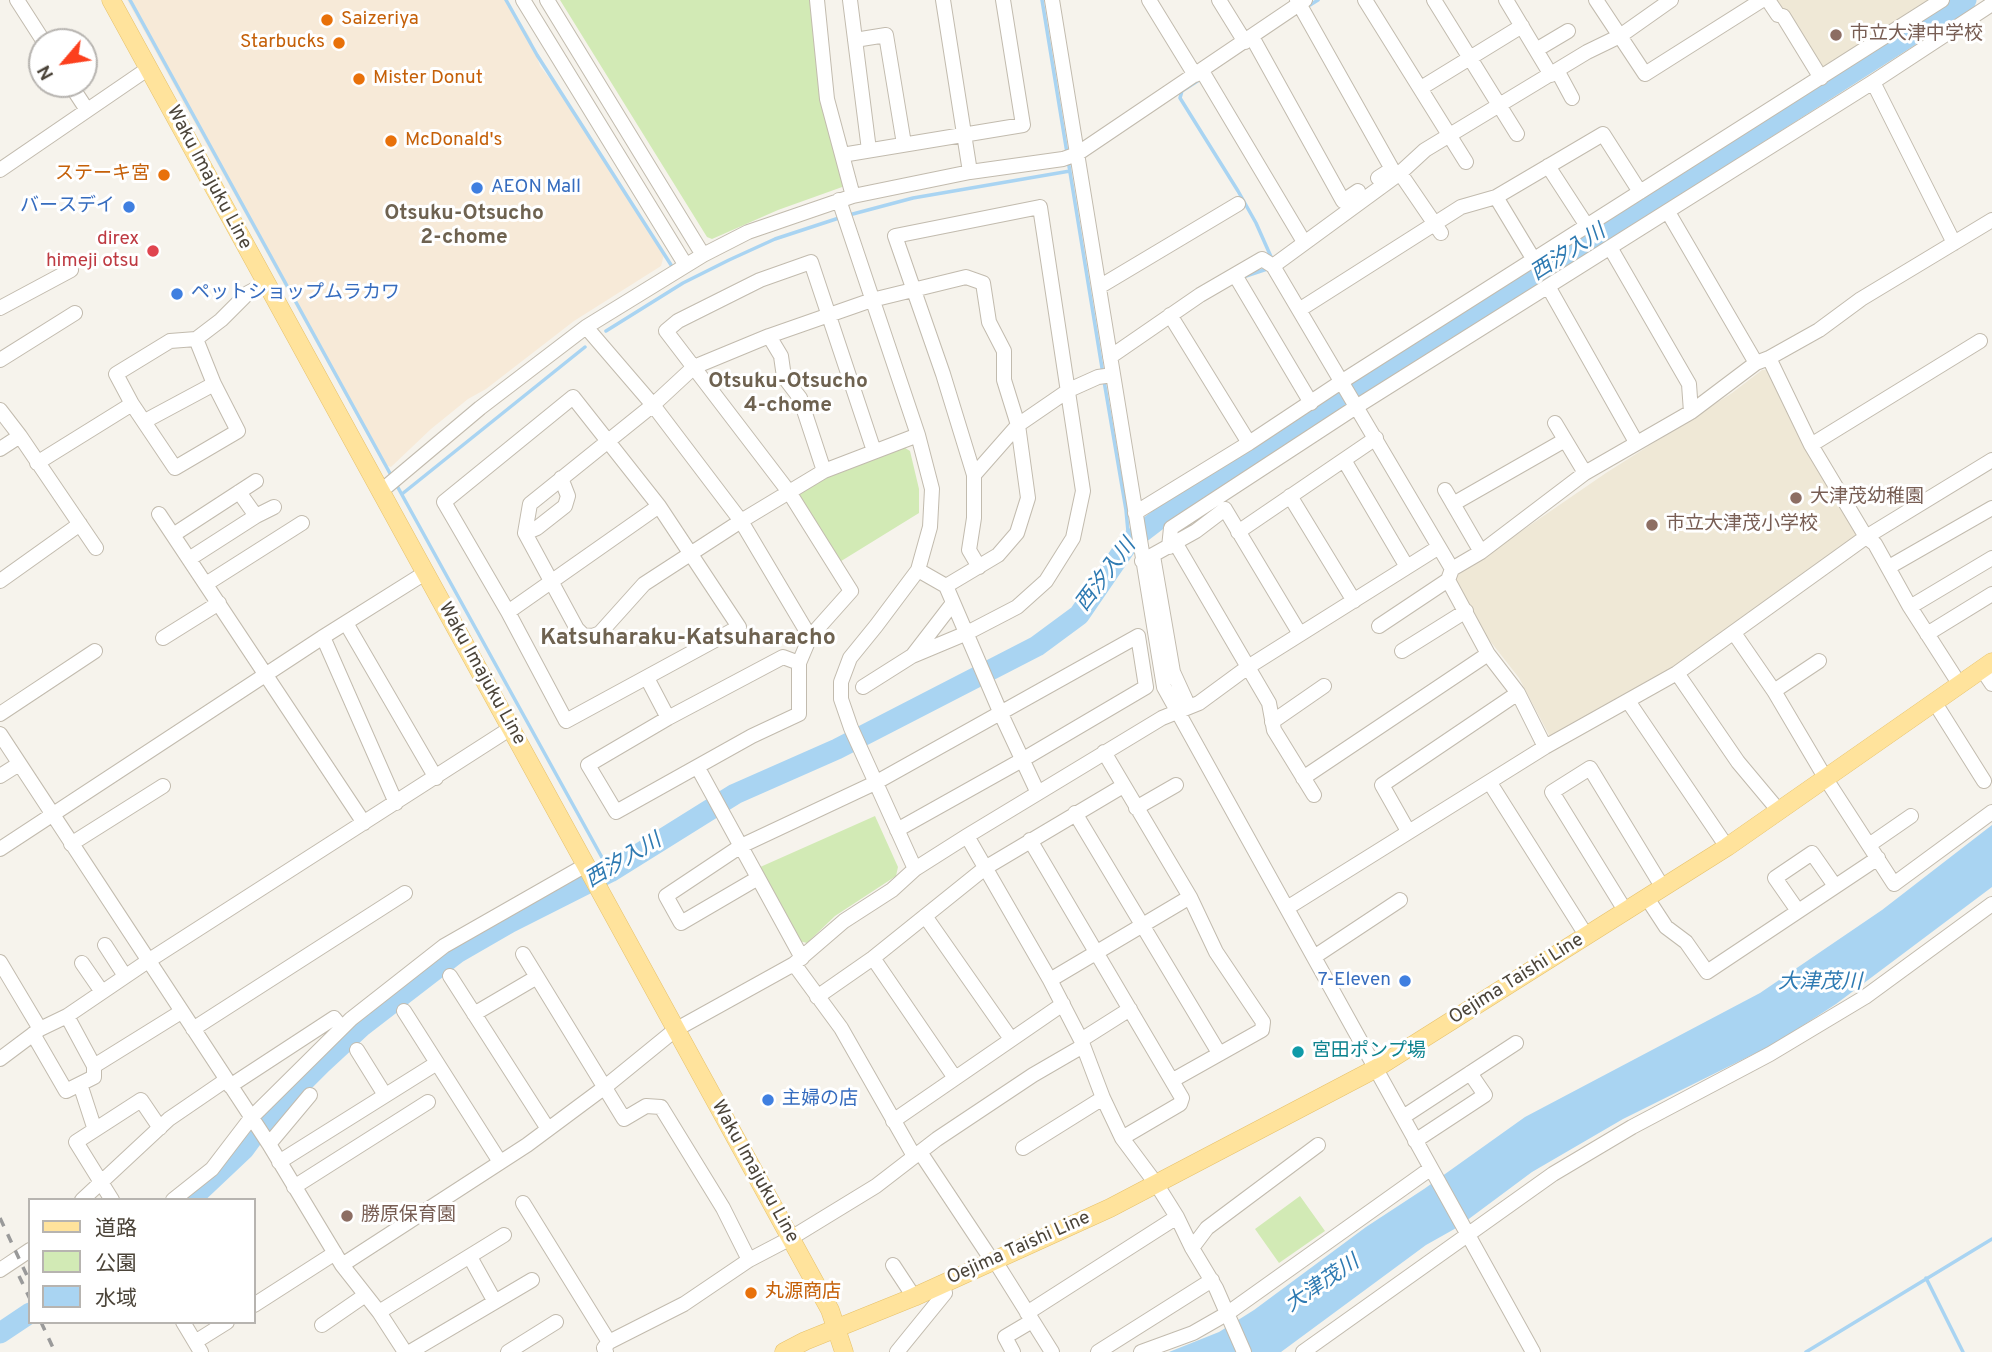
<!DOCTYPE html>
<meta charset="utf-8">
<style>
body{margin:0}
#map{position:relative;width:1992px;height:1352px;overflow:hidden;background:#f6f3ec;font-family:Overpass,"Noto Sans JP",sans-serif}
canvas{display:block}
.legend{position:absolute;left:28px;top:1198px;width:228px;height:126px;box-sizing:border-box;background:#fff;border:2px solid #b7b4b0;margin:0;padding:9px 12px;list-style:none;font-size:21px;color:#4b4439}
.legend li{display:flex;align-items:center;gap:14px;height:35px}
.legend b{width:35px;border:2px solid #b7b4b0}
.north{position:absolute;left:28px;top:28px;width:70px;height:70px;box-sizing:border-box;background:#fff;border:2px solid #b7b4b0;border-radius:50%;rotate:241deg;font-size:19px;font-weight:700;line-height:28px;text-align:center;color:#4b4439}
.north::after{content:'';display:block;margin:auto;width:24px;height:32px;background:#fc3f1d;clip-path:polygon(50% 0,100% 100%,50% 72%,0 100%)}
</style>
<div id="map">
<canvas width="1992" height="1352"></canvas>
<ul class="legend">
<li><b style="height:9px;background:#ffe39c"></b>道路</li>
<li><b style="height:19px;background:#d2eab5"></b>公園</li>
<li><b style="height:19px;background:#a9d4f2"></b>水域</li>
</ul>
<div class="north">N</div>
</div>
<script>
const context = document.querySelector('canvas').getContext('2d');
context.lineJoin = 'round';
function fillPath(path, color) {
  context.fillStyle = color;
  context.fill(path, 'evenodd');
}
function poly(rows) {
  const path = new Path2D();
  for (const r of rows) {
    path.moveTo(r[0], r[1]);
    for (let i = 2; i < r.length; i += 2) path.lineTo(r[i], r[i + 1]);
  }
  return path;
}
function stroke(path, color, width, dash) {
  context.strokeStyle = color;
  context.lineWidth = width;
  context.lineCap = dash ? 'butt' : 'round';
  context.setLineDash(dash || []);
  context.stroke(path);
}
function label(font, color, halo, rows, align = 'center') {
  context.font = font + ' Overpass,"Noto Sans JP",sans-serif';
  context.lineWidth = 6;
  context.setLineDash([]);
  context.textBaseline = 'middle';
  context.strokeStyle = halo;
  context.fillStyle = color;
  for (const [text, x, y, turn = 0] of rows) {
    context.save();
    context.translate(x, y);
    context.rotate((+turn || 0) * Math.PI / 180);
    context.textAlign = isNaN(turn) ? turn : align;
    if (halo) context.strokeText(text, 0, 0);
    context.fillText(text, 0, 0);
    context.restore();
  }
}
fillPath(poly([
 [127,0,506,0,531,39,540,66,579,117,664,255,661,266,574,321,486,389,468,399,431,429,391,467,383,464]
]), '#f7ead8');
fillPath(poly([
 [1776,0,1928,0,1819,70],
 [1762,370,1769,370,1860,536,1670,670,1556,737,1549,735,1519,678,1487,637,1456,581,1456,576,1606,473,1732,393]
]), '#efe8d6');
fillPath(poly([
 [560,0,812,0,845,186,778,210,712,239,707,237],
 [902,446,910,451,919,489,919,513,838,563,797,498,799,491,875,455],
 [875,816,898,867,896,876,835,916,807,943,799,941,758,868],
 [1300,1196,1325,1231,1279,1263,1255,1229]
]), '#d2eab5');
fillPath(poly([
 [1992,825,1992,887,1836,1004,1776,1043,1623,1119,1532,1172,1458,1227,1426,1245,1281,1352,1169,1352,1219,1332,1254,1310,1366,1227,1424,1189,1525,1117,1760,993,1882,910]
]), '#a9d4f2');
stroke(poly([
 [130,0,392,477],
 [506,0,537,55,673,268],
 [1042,0,1067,153],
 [1310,5,1318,0],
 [1199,80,1182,91,1180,98,1238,191,1256,223,1272,259],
 [1068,160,1103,374],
 [849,215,913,198,1070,171],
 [1246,276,1267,269],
 [606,331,683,283,729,260,775,239,842,217],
 [1104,381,1126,510,1129,542],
 [396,484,610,872],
 [402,494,585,347],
 [1926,1278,1963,1352],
 [1806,1352,1992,1239]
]), '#a9d4f2', 3.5);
stroke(poly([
 [190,1200,244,1149,266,1119,321,1064,361,1027,457,953,509,923,610,872,735,794,837,749,1037,646,1079,615,1129,542,1180,503,1966,0],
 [0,1333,30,1313]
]), '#a9d4f2', 21);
const minor = poly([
 [17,0,44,42],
 [523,0,685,264],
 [547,0,703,255],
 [817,0,827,99,853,196],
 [850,0,869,150],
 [943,0,970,172],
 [1052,0,1164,687,1533,1352],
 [1149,0,1195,75],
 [1219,0,1245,42],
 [1297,0,1392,169,1378,178],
 [1365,0,1466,162],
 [1434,0,1517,134],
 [1506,0,1551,75],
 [1596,0,1645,74,1762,0],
 [1768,0,1778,15,1783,16,1821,78],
 [1252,37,1343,201,1358,191],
 [855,40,886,35,904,144],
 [1536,50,1568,31],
 [1202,71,1304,242],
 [1558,72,1572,98],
 [1873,82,1954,243],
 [70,84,87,110],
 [1421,88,1522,26],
 [842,155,1023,125,1003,0],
 [1548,166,1587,226],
 [0,170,149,68],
 [1400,173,1441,233],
 [1496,197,1534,260],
 [839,200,918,435,932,489,930,527,918,570,876,626,850,658,841,682,841,699,851,728,915,869],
 [1668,212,1756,363],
 [1611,249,1689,384,1691,412],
 [1273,266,1400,173,1425,150,1587,52,1620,36,1671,0],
 [1235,275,1311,403],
 [1099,287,1238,204],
 [1549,288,1636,442],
 [0,308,71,270],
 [1299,310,1461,207,1496,197,1603,134,1640,192],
 [1170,315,1249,443],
 [586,327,653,405,741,521,810,637],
 [769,336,781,356,784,377,800,398,824,471],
 [196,339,214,384,238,431,175,468,132,404,116,374,170,341,196,339],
 [196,339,221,320,248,293,265,284],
 [1110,357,1200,295,1262,259,1273,266,1452,569],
 [1769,358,1811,445,1866,537,1677,673,1545,747,1518,693,1488,654,1448,580,1452,569,1481,552,1585,473,1691,412,1756,363,1769,358,1819,330,1861,299,1992,220],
 [0,360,75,313],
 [573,397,659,506,739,627,566,721,508,612,444,502,573,397],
 [0,410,20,436,96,548],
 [145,421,214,384],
 [1555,423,1585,473],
 [1811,445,1980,341],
 [0,449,20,436],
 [1344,460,1407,567],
 [37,463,132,404],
 [974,475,1018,425,1069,390,1098,377,1113,375],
 [1445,490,1481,552],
 [239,492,256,516],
 [380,492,480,408,586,327,703,255,748,232,853,196,970,172,1063,159,1077,154,1305,0],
 [1290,496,1354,601],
 [1453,504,1565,440],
 [1135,513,1249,443,1341,382,1942,0],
 [159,514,364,823],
 [1238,532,1376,438],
 [525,533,537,528,565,506,568,496,561,478],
 [173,535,256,481],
 [1176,544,1269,703,1274,730,1314,795],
 [1169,547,1171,528,1356,407,1873,82,1992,4],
 [1153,556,1173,672,1189,707],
 [189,559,256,516,274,507],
 [1142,561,1196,531,1225,509,1300,634],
 [1889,567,1992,508],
 [918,570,946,586,998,555,1017,533,1028,498,1018,425,1004,380,1004,351,989,322,983,283,966,277,872,300,769,336,694,367,653,405,530,504,525,533,577,629,583,635,593,636,600,633,644,584,741,521,824,471,918,435],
 [0,581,80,524],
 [206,584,302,523],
 [946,586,1001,714,1037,791],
 [1910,607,1992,558],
 [508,612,659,506],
 [346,623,436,778],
 [1379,626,1448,580],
 [1734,633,1774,691,1826,779,1894,884,1992,812],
 [1927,634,1992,594],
 [323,637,396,803],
 [163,638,219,603],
 [1402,651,1466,611],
 [913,655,953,603],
 [799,663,783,657,668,718,588,765,616,812,752,736,799,714,799,663,810,637,851,591,789,492,666,331,678,321,760,280,811,262,874,451],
 [1982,669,1992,684],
 [1677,673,1738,762,1779,811],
 [647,678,668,718],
 [1960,685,1910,607,1875,544,1866,537,1992,460],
 [863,687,912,656,967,633,1017,607,1046,581,1073,538,1083,491,1040,207,895,236,943,374,974,475,974,518,969,550,979,567],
 [1774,691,1819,661],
 [1628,701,1727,847],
 [1935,703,1984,781],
 [0,714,95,651],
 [1272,722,1324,686],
 [0,734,269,1144,342,1265,379,1312,405,1352],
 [1104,752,1190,897,1216,952,1263,1022,1262,1030,1173,1080],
 [698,768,802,958],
 [0,776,19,764],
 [1303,778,1488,654],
 [1490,783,1586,935],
 [1136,808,1176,785],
 [1075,813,1219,1053],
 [1408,831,1382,785,1518,693],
 [967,836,1050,980,1081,1040,1103,1098,1122,1138,1157,1185,1177,1217,1192,1248,1216,1288,1244,1352],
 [1030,840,1182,1098,1180,1104,1122,1138],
 [71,844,163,786],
 [1869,845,1911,816],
 [0,849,323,637,425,573],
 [758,878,681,923,666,896,741,846,875,783,1138,636,1146,687,1022,760,897,830],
 [1647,898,1666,927,1686,942,1707,972,1878,858],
 [1287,908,1545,747],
 [1798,911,1775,878,1812,853,1835,886],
 [1626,912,1552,792,1590,768,1663,888],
 [925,916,1011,1039],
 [105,945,125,976],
 [523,954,624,1119,646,1106,661,1107,723,1208,749,1260],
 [1314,957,1400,900],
 [873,958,955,1078],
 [0,962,40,1029],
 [82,963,102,992],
 [794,964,841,1028,914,1156],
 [450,976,548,1129],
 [1050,980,1190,897],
 [817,997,873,958,985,868,1123,786],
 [404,1011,500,1162],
 [474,1014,537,977],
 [193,1029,405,893],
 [33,1034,66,1091,94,1077,94,1066,67,1016],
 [1081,1040,1130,1009],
 [357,1050,385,1095],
 [0,1059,40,1029,67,1016,148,961,511,728],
 [94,1066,181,1012],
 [80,1084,95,1130],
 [230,1086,334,1018,342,1028],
 [1403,1117,1516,1043],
 [893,1121,1063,1004],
 [1415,1141,1485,1095,1470,1073],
 [269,1144,310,1095],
 [1023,1148,1103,1098],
 [920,1152,993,1262],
 [279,1162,437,1063],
 [294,1187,428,1102],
 [82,1200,169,1119,226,1080],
 [112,1200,76,1142,141,1100,160,1128],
 [173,1200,212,1169,251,1118,351,1019,444,946,586,865],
 [523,1203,609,1342],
 [1192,1248,1207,1228,1318,1145],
 [470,1257,495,1302],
 [995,1261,1052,1352],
 [342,1265,527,1145,605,1087,675,1030,794,964,844,921,892,890,915,869,967,836,1162,718,1199,703,1248,667,1439,547],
 [893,1265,914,1297],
 [0,1270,30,1250],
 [254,1305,335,1253],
 [379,1312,504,1235],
 [1027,1313,1177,1217],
 [183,1322,201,1352],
 [322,1325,364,1296],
 [195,1342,227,1322],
 [410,1352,532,1280],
 [508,1352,556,1322],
 [606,1352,604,1348,609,1342,684,1304,749,1260,791,1238,876,1186,937,1139,1033,1075,1083,1046],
 [897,1352,945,1293,942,1283],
 [1013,1352,1005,1337,1032,1321],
 [1098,1352,1212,1280],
 [1141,1352,1193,1333,1228,1313,1430,1169],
 [1303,1352,1553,1174,1632,1127,1770,1054,1865,997,1992,904]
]);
const major = poly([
 [111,0,830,1310,844,1352],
 [784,1352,805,1341,914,1297,1110,1208,1375,1069,1727,847,1992,662]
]);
stroke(minor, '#c2bbae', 16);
stroke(major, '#e6c16a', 19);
stroke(minor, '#fff', 14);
stroke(major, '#ffe39c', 18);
stroke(poly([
 [0,1218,30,1282],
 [19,1276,30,1299],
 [41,1322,55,1352]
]), '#9a9a9a', 3.5, [9, 9]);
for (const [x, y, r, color] of [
 [327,20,7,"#e8710a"],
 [1836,35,7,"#8d6e63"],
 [339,43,7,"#e8710a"],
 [359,79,7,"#e8710a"],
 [391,141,7,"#e8710a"],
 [164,175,7,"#e8710a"],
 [477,188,7,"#3f7fe0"],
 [129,207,7,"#3f7fe0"],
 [153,251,7,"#e0444e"],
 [177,294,7,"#3f7fe0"],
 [1796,498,7,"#8d6e63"],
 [1652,525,7,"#8d6e63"],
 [1405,981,7,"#3f7fe0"],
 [1298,1052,7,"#0f9aa8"],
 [768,1100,7,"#3f7fe0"],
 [347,1216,7,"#8d6e63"],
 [751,1293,7,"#e8710a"]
]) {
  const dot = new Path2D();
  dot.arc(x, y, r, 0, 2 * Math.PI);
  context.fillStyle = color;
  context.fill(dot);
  stroke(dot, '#fff', 2.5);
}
label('19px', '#c56008', '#fff', [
 ["Saizeriya",341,20],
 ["Starbucks",325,43,"right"],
 ["Mister Donut",373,79],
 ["McDonald's",405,141],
 ["ステーキ宮",150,175,"right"],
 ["丸源商店",765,1293]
], 'left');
label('19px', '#785e54', '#fff', [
 ["市立大津中学校",1850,35],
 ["大津茂幼稚園",1810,498],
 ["市立大津茂小学校",1666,525],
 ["勝原保育園",361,1216]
], 'left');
label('19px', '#4b4439', '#fff', [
 ["Waku Imajuku Line",208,178,62],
 ["Waku Imajuku Line",481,674,61],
 ["Oejima Taishi Line",1517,980,-32],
 ["Waku Imajuku Line",754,1172,61],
 ["Oejima Taishi Line",1019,1249,-24]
]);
label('19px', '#366cbe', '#fff', [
 ["AEON Mall",491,188],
 ["バースデイ",115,207,"right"],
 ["ペットショップムラカワ",191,294],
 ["7-Eleven",1391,981,"right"],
 ["主婦の店",782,1100]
], 'left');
label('19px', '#be3a42', '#fff', [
 ["direx",139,240],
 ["himeji otsu",139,262]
], 'right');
label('19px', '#0d838f', '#fff', [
 ["宮田ポンプ場",1312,1052]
], 'left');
label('bold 21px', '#6e6250', '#fff', [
 ["Otsuku-Otsucho",464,215],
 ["2-chome",464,239],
 ["Otsuku-Otsucho",788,383],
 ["4-chome",788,407]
]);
label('italic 21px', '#2e7ab2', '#fff', [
 ["西汐入川",1569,254,-33],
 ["西汐入川",1107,576,-53],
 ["西汐入川",624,862,-31],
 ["大津茂川",1820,984],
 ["大津茂川",1323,1285,-34]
]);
label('bold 23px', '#6e6250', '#fff', [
 ["Katsuharaku-Katsuharacho",688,639]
]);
</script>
